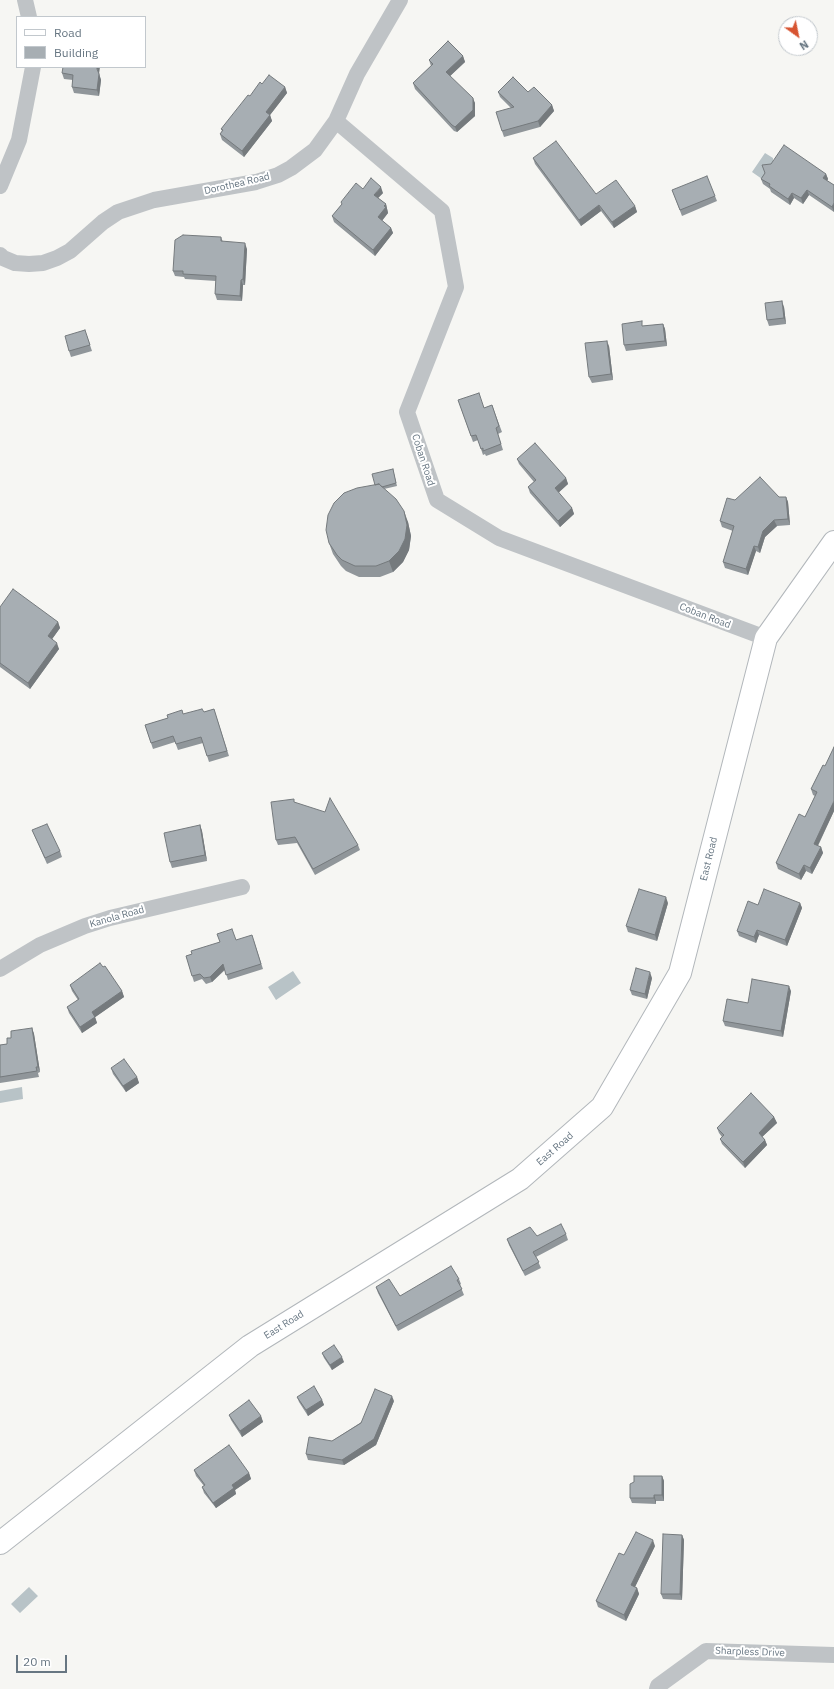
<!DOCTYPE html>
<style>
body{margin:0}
#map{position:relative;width:834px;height:1689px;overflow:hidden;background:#f6f6f3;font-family:"IBM Plex Sans",sans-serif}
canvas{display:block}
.legend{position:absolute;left:16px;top:16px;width:130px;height:52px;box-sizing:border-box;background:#fff;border:1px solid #c2c8cd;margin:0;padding:5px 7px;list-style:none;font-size:12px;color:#677682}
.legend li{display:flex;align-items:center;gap:8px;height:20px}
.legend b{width:20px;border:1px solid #c2c8cd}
.north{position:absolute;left:778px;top:16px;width:40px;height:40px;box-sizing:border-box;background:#fff;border:1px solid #c2c8cd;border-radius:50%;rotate:147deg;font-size:11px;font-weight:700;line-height:16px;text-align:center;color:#677682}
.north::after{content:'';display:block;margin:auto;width:14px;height:18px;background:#d75431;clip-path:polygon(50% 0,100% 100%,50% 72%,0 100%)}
.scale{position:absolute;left:16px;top:1655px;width:51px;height:18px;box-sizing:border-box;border:2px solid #677682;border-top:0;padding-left:5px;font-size:12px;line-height:14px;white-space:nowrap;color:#677682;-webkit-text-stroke:3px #fff;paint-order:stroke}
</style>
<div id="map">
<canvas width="834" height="1689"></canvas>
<ul class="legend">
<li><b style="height:5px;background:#fff"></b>Road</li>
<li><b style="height:11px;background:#a7aeb3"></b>Building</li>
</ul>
<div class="north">N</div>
<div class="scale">20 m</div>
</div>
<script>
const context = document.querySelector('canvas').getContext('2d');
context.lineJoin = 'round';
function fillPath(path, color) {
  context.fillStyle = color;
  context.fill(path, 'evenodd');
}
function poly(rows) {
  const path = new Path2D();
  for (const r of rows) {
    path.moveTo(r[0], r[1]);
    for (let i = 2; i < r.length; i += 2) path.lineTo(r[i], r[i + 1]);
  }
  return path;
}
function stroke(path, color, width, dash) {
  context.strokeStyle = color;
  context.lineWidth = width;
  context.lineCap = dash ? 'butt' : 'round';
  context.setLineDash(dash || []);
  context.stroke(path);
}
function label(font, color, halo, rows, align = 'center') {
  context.font = font + ' "IBM Plex Sans",sans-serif';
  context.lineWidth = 4;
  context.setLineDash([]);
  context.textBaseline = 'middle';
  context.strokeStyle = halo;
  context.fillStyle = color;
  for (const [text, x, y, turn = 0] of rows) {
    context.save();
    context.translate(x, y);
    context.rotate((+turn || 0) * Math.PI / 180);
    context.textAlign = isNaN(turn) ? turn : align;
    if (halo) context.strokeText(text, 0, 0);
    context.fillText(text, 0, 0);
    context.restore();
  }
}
fillPath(poly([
 [765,153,773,158,773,162,762,179,752,172],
 [293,971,301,983,276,1000,268,987],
 [22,1087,23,1099,0,1103,0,1091],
 [29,1587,38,1596,20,1613,11,1604]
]), '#b8c3c7');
const secondary = poly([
 [0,1543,250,1346,520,1179,602,1107,680,973,766,638,834,542]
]);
stroke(secondary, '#b2b7bb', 24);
stroke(poly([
 [25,0,29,17],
 [336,121,442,211,456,287,407,412,437,500,499,538,766,638],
 [0,186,19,140,33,67],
 [0,255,3,258,15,263,29,264,43,263,57,258,70,251,103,222,118,212,154,200,256,182,278,175,291,168,315,150,336,121,357,74,400,0],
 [0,969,40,945,85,926,110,918,242,887],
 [657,1689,658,1686,706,1651,834,1655]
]), '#bfc3c6', 16);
stroke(secondary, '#fff', 22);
fillPath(poly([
 [463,56,465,62,450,76,475,103,475,116,457,132,454,131,415,89,413,83,431,66,429,60],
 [62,73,99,73,101,80,99,96,74,93,72,87,73,80,64,79],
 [262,84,285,87,287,93,270,115,272,121,244,157,222,140,220,134,222,131,221,129],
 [498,92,528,92,552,105,554,111,540,127,504,137,502,131,511,108,500,97],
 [533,158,596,194,635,206,637,212,614,228,601,211,581,226,535,164],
 [762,165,826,174,828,179,827,181,834,185,834,212,809,195,803,204,794,198,790,205,771,192,770,189,763,184,761,179,765,173],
 [363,189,383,193,378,198,386,204,388,213,382,221,391,228,393,233,375,256,334,222,332,216,342,204,341,202],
 [672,190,715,196,717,201,682,216],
 [221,237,223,242,247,249,245,285,243,285,242,301,217,300,215,294,216,281,185,279,184,277,175,276,173,271],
 [784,307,786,324,769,326,767,320],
 [663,324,665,329,667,346,626,351,624,345,644,326],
 [87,336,92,351,71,357,69,351],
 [609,346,613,380,592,383,589,377],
 [458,400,484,408,492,405,502,432,498,434,503,450,486,456,485,454,483,455,478,440,473,442],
 [517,459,566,478,568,484,558,493,572,508,574,514,560,527,530,493,528,487,534,482,519,464],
 [393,469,397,486,384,489,408,522,411,536,409,550,403,562,393,572,380,577,359,577,346,571,341,566,333,554,329,543,375,485],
 [786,497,788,502,790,525,777,526,765,537,760,553,756,551,748,575,725,568,723,562,733,531,722,527,720,521,735,500],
 [0,607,58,622,60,628,52,639,59,649,30,689,0,667],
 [214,709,229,756,209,762,203,743,178,750,175,742,153,749,145,725,183,714,204,712],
 [823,765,834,811,818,846,821,847,823,853,812,874,806,871,801,880,778,869,776,863,805,817,815,796,813,795,811,789],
 [295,802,358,845,360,850,315,875,297,843,278,845,276,840],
 [200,825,202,831,207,861,172,868,170,862],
 [32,830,60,851,62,857,47,864],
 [668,903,657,941,628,932,626,926],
 [800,903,802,908,787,946,759,935,756,943,739,936,737,931],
 [236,940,254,941,263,969,228,980,225,970,212,982,206,984,202,979,194,982,186,956],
 [103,967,122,991,124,997,95,1017,97,1023,82,1033,69,1013,67,1007,78,1000,72,991,70,985],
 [652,978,647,999,632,995,630,990],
 [791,991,783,1037,725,1026,723,1021,748,1003],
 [32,1028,34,1034,40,1072,38,1073,39,1077,0,1083,0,1045,7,1044,11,1038],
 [111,1068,137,1077,139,1083,126,1092,113,1074],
 [774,1117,777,1123,762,1137,765,1140,767,1145,745,1168,722,1144,720,1139,722,1137,719,1133,717,1128],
 [566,1234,568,1240,536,1257,541,1268,525,1276,509,1245,507,1239,537,1236],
 [459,1279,461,1284,460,1285,464,1295,398,1331,378,1293,376,1287,400,1296],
 [322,1353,344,1362,332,1370,324,1358],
 [297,1397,322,1400,324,1405,308,1416,299,1402],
 [394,1401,376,1445,344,1465,308,1460,306,1454,332,1441],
 [229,1415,261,1416,263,1422,242,1437,231,1420],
 [194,1470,249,1473,251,1479,235,1490,236,1494,216,1508,204,1493,202,1487,204,1486,196,1476],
 [662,1476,664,1481,664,1501,656,1501,656,1504,632,1503,630,1498],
 [682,1535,684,1540,682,1600,663,1599,661,1594],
 [655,1546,635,1587,637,1588,639,1594,626,1621,598,1607,596,1601,624,1555]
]), '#90969a');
fillPath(poly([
 [463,56,465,62,448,78,446,72],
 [97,67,100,67,99,74,97,69],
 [99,74,101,80,99,96,97,90],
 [285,87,287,93,270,115,272,121,244,157,242,151,266,112],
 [473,98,475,103,475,116,457,132,455,127],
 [552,105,554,111,540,127,538,121],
 [826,174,828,179,825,184,823,178],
 [381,187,383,193,376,200,374,195],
 [807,190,809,195,803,204,801,198],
 [792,193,794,198,790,205,788,199],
 [834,203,834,212,832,207],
 [386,204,388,213,380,223,378,217],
 [599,205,601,211,581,226,579,220],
 [635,206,637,212,614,228,612,222],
 [391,228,393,233,375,256,373,250],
 [245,243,247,249,245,285,243,279],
 [241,280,243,285,242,301,240,296],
 [782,301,784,307,786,324,784,318],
 [663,324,665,329,667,346,665,341],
 [607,341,609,346,613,380,611,374],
 [566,478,568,484,557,494,555,488],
 [786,497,788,502,790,525,788,519],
 [572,508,574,514,560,527,558,521],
 [404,511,408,522,411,536,409,550,403,562,393,572,389,561],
 [774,520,777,526,765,537,760,553,758,547,763,531],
 [754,546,756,551,748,575,746,569],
 [58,622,60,628,50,642,48,636],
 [57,643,59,649,30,689,28,683],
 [834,801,834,811,816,849,814,844],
 [200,825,202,831,207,861,205,855],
 [821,847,823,853,812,874,810,868],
 [804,865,806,871,801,880,799,874],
 [666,897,668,903,657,941,655,935],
 [800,903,802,908,787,946,785,940],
 [757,930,759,935,756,943,754,937],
 [223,964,225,969,212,982,210,977],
 [650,972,652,978,647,999,645,994],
 [789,986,791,991,783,1037,781,1031],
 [122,991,124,997,94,1018,92,1012],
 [95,1017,97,1023,82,1033,80,1027],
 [32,1028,34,1034,40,1072,38,1067],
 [137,1077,139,1083,126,1092,123,1086],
 [774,1117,777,1123,761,1138,759,1133],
 [765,1140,767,1145,745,1168,743,1162],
 [342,1357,344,1362,332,1370,330,1365],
 [392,1396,394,1401,376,1445,344,1465,342,1460],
 [322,1400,324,1405,308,1416,306,1410],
 [261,1416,263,1422,242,1437,240,1431],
 [249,1473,251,1479,235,1490,236,1494,216,1508,213,1503,232,1485],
 [662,1476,664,1481,664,1501,662,1495],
 [654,1495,656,1501,656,1504,654,1498],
 [682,1535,684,1540,682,1600,680,1594],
 [653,1540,655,1546,633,1591,631,1585],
 [637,1588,639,1594,626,1621,624,1615]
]), '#757a7d');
const building = poly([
 [448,41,463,56,446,72,473,98,473,110,455,127,452,125,413,83,433,64,429,60,448,41],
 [63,67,97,67,97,69,99,74,97,90,72,87,73,75,62,73,63,67],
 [269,75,285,87,266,112,270,115,242,151,220,134,223,130,221,129,248,95,250,96,260,82,262,84,269,75],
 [513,77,528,92,534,87,552,105,538,121,502,131,496,112,514,107,498,92,513,77],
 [556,141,596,194,616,180,635,206,612,222,599,205,579,220,533,158,556,141],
 [784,145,826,174,823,178,834,185,834,203,832,207,807,190,801,198,792,193,788,199,769,186,770,184,761,179,765,173,762,165,771,164,784,145],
 [707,176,715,196,680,210,672,190,707,176],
 [371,178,381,187,374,195,386,204,384,206,386,207,378,217,391,228,373,250,332,216,342,204,341,202,356,183,363,189,371,178],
 [183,235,221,237,221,241,245,243,243,279,241,280,240,296,215,294,216,276,183,274,183,271,173,271,175,240,183,235],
 [782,301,784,318,767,320,765,303,782,301],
 [642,321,642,326,663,324,665,341,624,345,622,324,642,321],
 [85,330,90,345,69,351,65,336,85,330],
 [607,341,611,374,589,377,585,343,607,341],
 [479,393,484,408,492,405,499,426,496,428,501,444,483,451,483,448,481,449,476,435,471,436,458,400,479,393],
 [535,443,566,478,555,488,572,508,558,521,528,487,536,480,517,459,535,443],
 [393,469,396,483,382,487,379,484,375,485,372,474,393,469],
 [760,477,779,497,786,497,788,519,774,520,763,531,758,547,754,546,746,569,723,562,734,526,720,521,727,498,735,500,760,477],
 [379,484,396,499,404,511,407,525,405,539,399,551,389,561,376,566,355,566,342,560,337,555,329,543,326,530,328,515,334,503,344,493,357,488,379,484],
 [13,589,58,622,48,636,57,643,28,683,0,663,0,607,13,589],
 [202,709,204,712,214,709,227,751,207,756,201,737,176,744,173,736,151,743,145,725,168,718,167,715,182,710,183,714,202,709],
 [834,747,834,801,814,844,821,847,810,868,804,865,799,874,776,863,799,814,805,817,817,792,811,789,823,765,825,766,834,747],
 [330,798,358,845,313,869,295,837,276,840,271,802,294,799,294,802,325,812,330,798],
 [47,824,60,851,45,858,32,830,47,824],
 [200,825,205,855,170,862,164,833,200,825],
 [639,889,666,897,655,935,626,926,639,889],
 [764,889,800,903,785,940,757,930,754,937,737,931,748,901,758,905,764,889],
 [232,929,236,940,252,935,261,964,226,975,223,964,210,977,204,978,200,974,192,976,186,956,192,954,191,951,220,942,217,934,232,929],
 [100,963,103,967,105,966,122,991,92,1012,95,1017,80,1027,67,1007,79,999,70,985,100,963],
 [636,968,650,972,645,994,630,990,636,968],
 [752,979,789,986,781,1031,723,1021,727,999,748,1003,752,979],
 [32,1028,38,1067,36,1067,37,1071,0,1077,0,1045,7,1044,7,1038,11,1038,11,1031,32,1028],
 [124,1059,137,1077,123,1086,111,1068,124,1059],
 [751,1093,774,1117,759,1133,765,1140,743,1162,720,1139,724,1135,717,1128,751,1093],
 [561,1224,566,1234,533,1252,539,1262,523,1271,507,1239,530,1227,537,1236,561,1224],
 [451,1266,459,1279,457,1280,462,1289,396,1326,376,1287,389,1279,400,1296,451,1266],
 [334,1345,342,1357,330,1365,322,1353,334,1345],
 [314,1386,322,1400,306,1410,297,1397,314,1386],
 [375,1389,392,1396,374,1439,342,1460,306,1454,309,1437,332,1441,361,1423,375,1389],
 [249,1400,261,1416,240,1431,229,1415,249,1400],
 [229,1445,249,1473,232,1485,234,1488,213,1503,202,1487,205,1485,194,1470,229,1445],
 [634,1476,662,1476,662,1495,654,1495,654,1498,630,1498,630,1484,634,1482,634,1476],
 [636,1532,653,1540,631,1585,637,1588,624,1615,596,1601,619,1553,624,1555,636,1532],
 [663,1534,682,1535,680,1594,661,1594,663,1534]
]);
fillPath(building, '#a7aeb3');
stroke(building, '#757a7d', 1);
label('10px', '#677682', '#fff', [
 ["Dorothea Road",237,184,-13],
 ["Coban Road",423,460,72],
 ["Coban Road",705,616,21],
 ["East Road",709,859,-76],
 ["Kanola Road",117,917,-16],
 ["East Road",555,1149,-41],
 ["East Road",284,1325,-32],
 ["Sharpless Drive",750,1652,2]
]);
</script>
